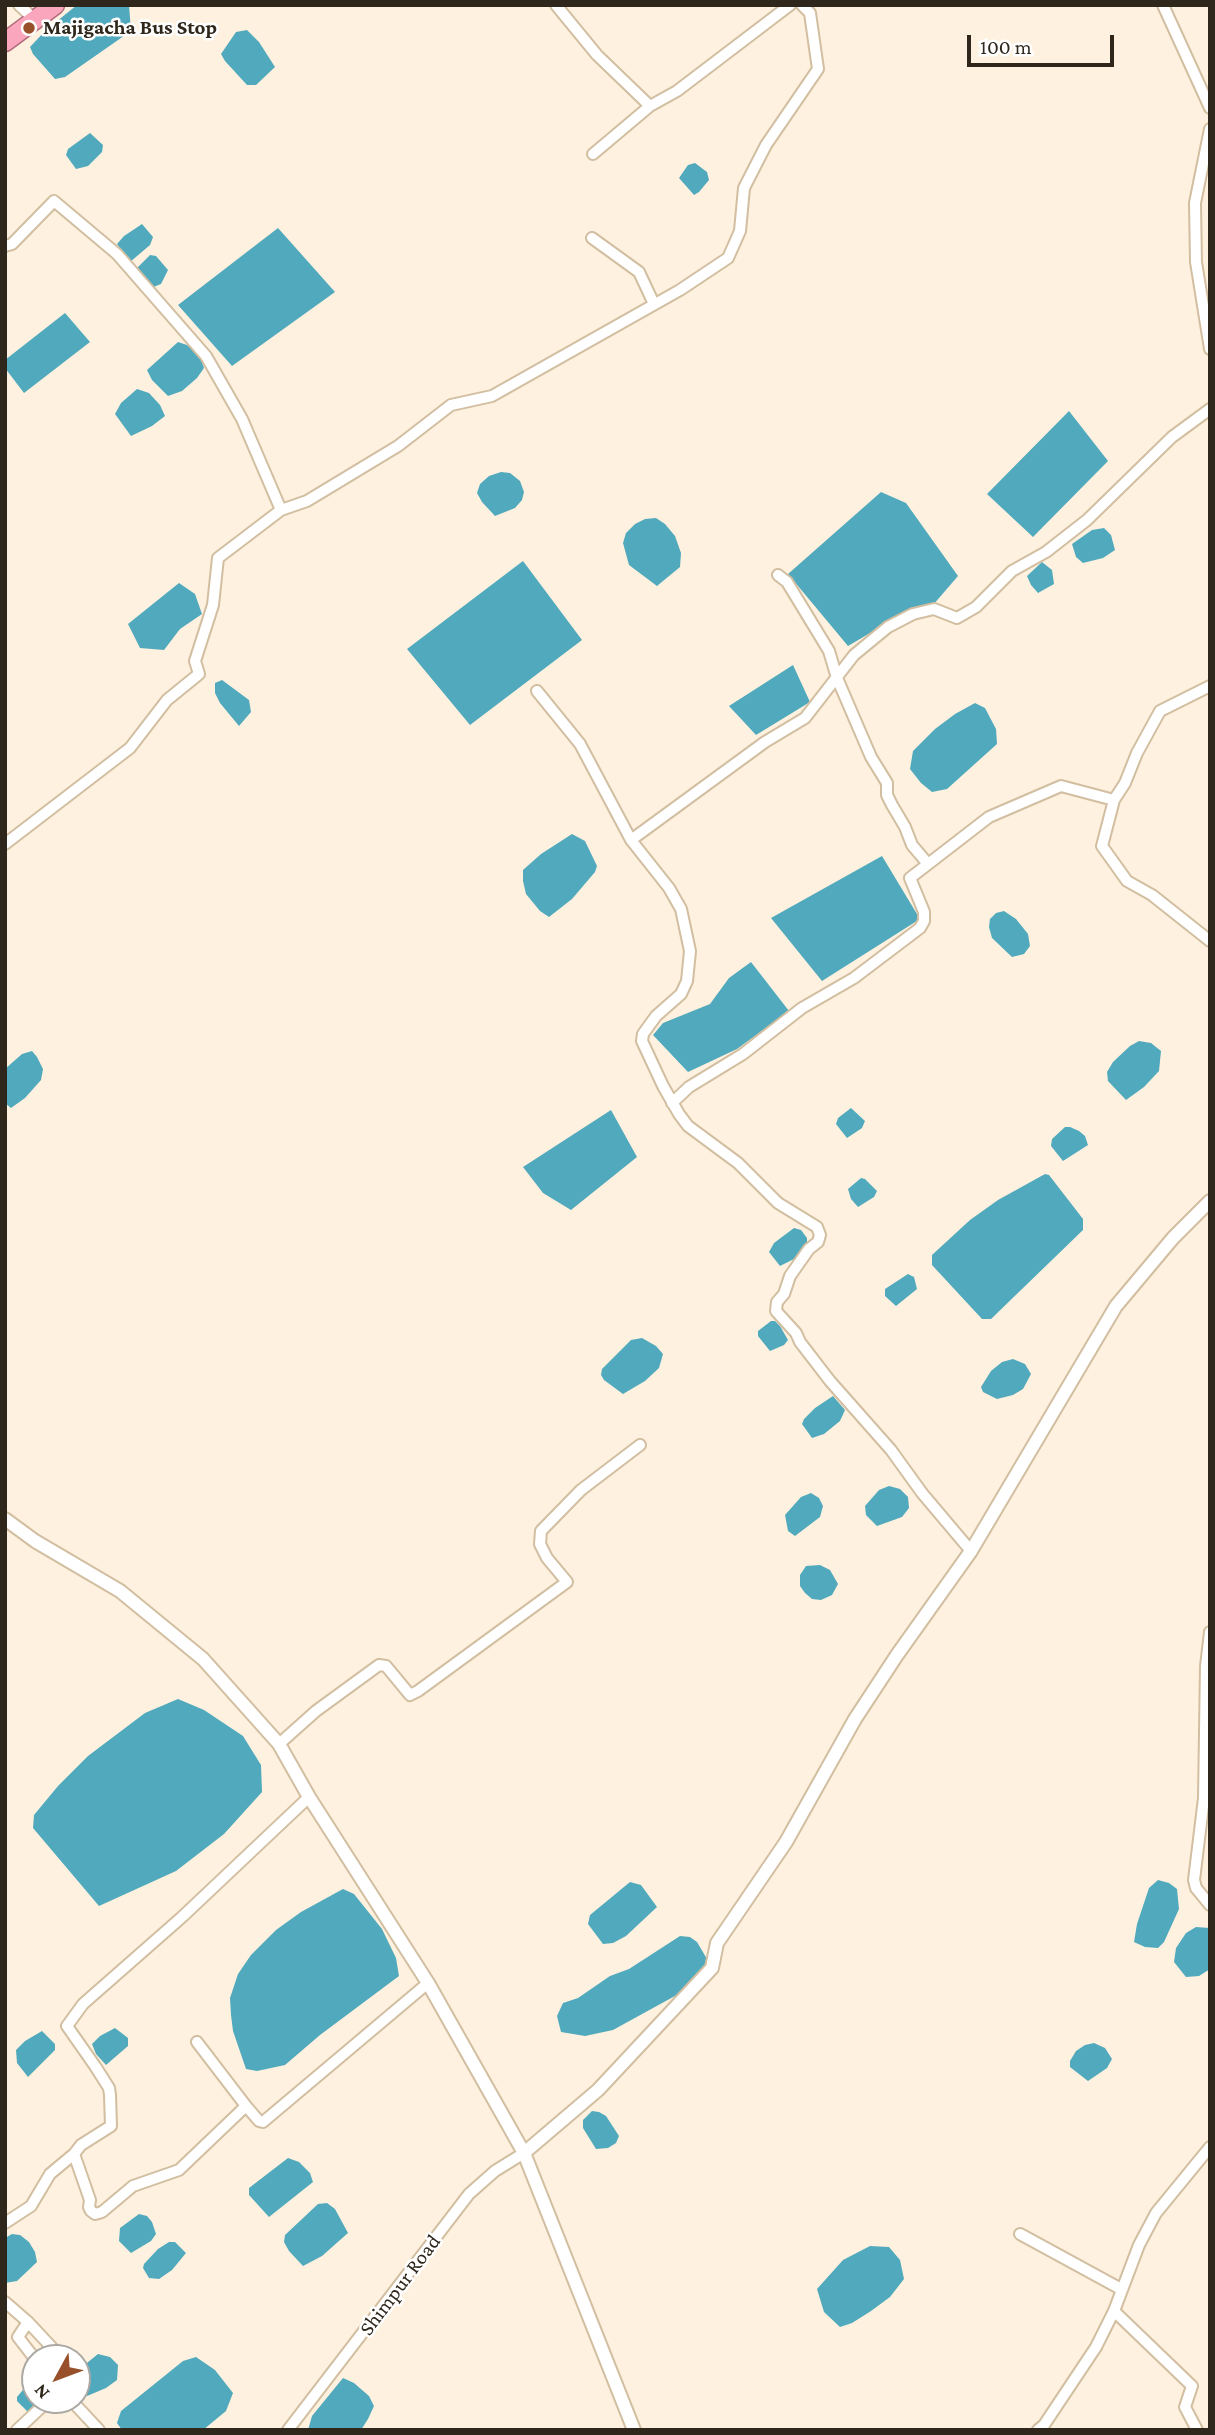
<!DOCTYPE html>
<style>
body{margin:0}
#map{position:relative;width:1215px;height:2435px;overflow:hidden;background:#fef1df;font-family:"Crimson Pro",serif}
canvas{display:block}
.frame{position:absolute;inset:0;border:7px solid #2f271b;pointer-events:none}
.north{position:absolute;left:21px;top:2344px;width:70px;height:70px;box-sizing:border-box;background:#fff;border:2px solid #aca9a4;border-radius:50%;rotate:229deg;font-size:19px;font-weight:700;line-height:28px;text-align:center;color:#2f271b}
.north::after{content:'';display:block;margin:auto;width:24px;height:32px;background:#97502a;clip-path:polygon(50% 0,100% 100%,50% 72%,0 100%)}
.scale{position:absolute;left:967px;top:35px;width:147px;height:32px;box-sizing:border-box;border:4px solid #2f271b;border-top:0;padding-left:9px;font-size:21px;line-height:24px;white-space:nowrap;color:#2f271b;-webkit-text-stroke:5px #fff;paint-order:stroke}
</style>
<div id="map">
<canvas width="1215" height="2435"></canvas>
<div class="frame"></div>
<div class="north">N</div>
<div class="scale">100 m</div>
</div>
<script>
const context = document.querySelector('canvas').getContext('2d');
context.lineJoin = 'round';
function fillPath(path, color) {
  context.fillStyle = color;
  context.fill(path, 'evenodd');
}
function poly(rows) {
  const path = new Path2D();
  for (const r of rows) {
    path.moveTo(r[0], r[1]);
    for (let i = 2; i < r.length; i += 2) path.lineTo(r[i], r[i + 1]);
  }
  return path;
}
function stroke(path, color, width, dash) {
  context.strokeStyle = color;
  context.lineWidth = width;
  context.lineCap = dash ? 'butt' : 'round';
  context.setLineDash(dash || []);
  context.stroke(path);
}
function label(font, color, halo, rows, align = 'center') {
  context.font = font + ' "Crimson Pro",serif';
  context.lineWidth = 5;
  context.setLineDash([]);
  context.textBaseline = 'middle';
  context.strokeStyle = halo;
  context.fillStyle = color;
  for (const [text, x, y, turn = 0] of rows) {
    context.save();
    context.translate(x, y);
    context.rotate((+turn || 0) * Math.PI / 180);
    context.textAlign = isNaN(turn) ? turn : align;
    if (halo) context.strokeText(text, 0, 0);
    context.fillText(text, 0, 0);
    context.restore();
  }
}
fillPath(poly([
 [77,5,129,5,131,31,65,77,55,79,33,54,30,47,46,30],
 [247,30,259,42,275,67,256,85,247,85,225,61,221,54,236,32],
 [90,133,103,145,102,152,88,166,76,169,66,155,68,149],
 [695,163,707,172,709,180,699,192,694,195,679,178,688,165],
 [142,224,153,237,150,245,130,262,117,244,124,236],
 [278,228,335,292,232,366,178,305],
 [150,255,156,256,168,270,161,284,151,288,136,269],
 [65,313,90,342,24,393,5,368,5,360],
 [178,342,187,345,193,350,201,359,204,368,197,378,182,391,168,396,152,380,147,370],
 [137,389,149,393,160,405,165,416,152,426,131,436,115,414,121,403],
 [1069,411,1108,461,1033,537,987,494],
 [501,472,510,473,520,481,524,492,522,500,515,508,495,516,482,502,477,493,480,484,489,476],
 [881,492,906,503,958,576,933,605,911,609,848,646,788,574],
 [656,518,665,524,675,536,681,553,680,567,657,586,629,565,623,543,626,533,635,524,645,519],
 [1104,528,1111,535,1115,550,1103,558,1083,563,1076,557,1072,544,1092,530],
 [523,561,582,640,470,725,407,649],
 [1042,562,1052,570,1054,584,1038,593,1031,585,1027,576],
 [179,583,195,594,202,614,180,629,164,650,140,648,128,624],
 [793,665,810,702,756,735,729,706],
 [222,680,249,700,251,712,239,726,220,703,215,693,215,683],
 [975,703,985,708,996,729,997,744,947,789,932,792,921,783,910,769,913,751,935,729,955,714],
 [572,834,585,841,597,866,595,872,572,899,549,917,540,911,526,894,523,881,523,870,541,854],
 [882,856,920,919,822,981,771,918],
 [1004,911,1016,919,1028,934,1030,946,1024,954,1012,957,992,938,989,927,990,919,996,913],
 [751,962,789,1011,737,1049,688,1072,653,1035,663,1023,710,1004,729,978],
 [1139,1041,1151,1043,1161,1051,1159,1071,1144,1087,1126,1100,1108,1081,1107,1072,1113,1062,1130,1046],
 [32,1051,37,1057,43,1069,41,1080,25,1098,11,1108,5,1103,5,1069,22,1054],
 [851,1108,865,1121,862,1128,847,1138,836,1124,838,1118],
 [611,1110,637,1157,571,1210,543,1193,523,1167],
 [1065,1127,1070,1127,1079,1131,1085,1136,1088,1145,1063,1161,1051,1146,1052,1139],
 [1045,1174,1049,1175,1083,1219,1083,1230,991,1319,982,1319,932,1265,932,1255,970,1220,998,1200],
 [861,1178,865,1179,877,1191,874,1197,858,1207,851,1199,848,1189],
 [794,1228,801,1230,807,1238,807,1245,794,1259,780,1266,769,1252,774,1243],
 [908,1274,914,1277,917,1289,896,1306,885,1296,885,1289],
 [771,1321,775,1321,780,1326,788,1340,784,1345,770,1351,758,1336,758,1331],
 [642,1338,656,1346,663,1354,659,1368,645,1381,623,1394,604,1380,601,1375,602,1369,631,1340],
 [1013,1359,1025,1364,1031,1374,1023,1389,1013,1395,997,1399,983,1392,981,1387,991,1371,1002,1362],
 [833,1396,845,1410,840,1421,824,1434,812,1438,802,1424,804,1419,815,1408],
 [889,1486,900,1489,908,1497,909,1508,902,1517,877,1526,866,1515,865,1506,879,1490],
 [811,1493,819,1498,823,1506,820,1517,795,1536,788,1531,785,1515,801,1497],
 [820,1565,830,1570,838,1584,832,1595,821,1600,812,1599,805,1593,800,1586,800,1575,806,1566],
 [178,1699,204,1710,243,1736,261,1765,262,1792,224,1834,176,1871,99,1906,33,1828,34,1815,58,1786,88,1756,145,1713],
 [1158,1880,1169,1883,1177,1889,1179,1909,1164,1942,1158,1948,1145,1947,1134,1942,1137,1924,1149,1888],
 [630,1882,641,1885,657,1907,626,1936,613,1943,603,1944,588,1924,590,1915],
 [343,1889,354,1894,382,1929,396,1958,399,1976,320,2035,285,2065,257,2071,246,2069,233,2031,231,2015,230,1998,238,1974,251,1955,276,1930,301,1912],
 [1196,1927,1210,1928,1210,1969,1199,1976,1186,1977,1174,1962,1176,1948,1186,1933],
 [680,1936,690,1937,697,1942,707,1959,705,1966,684,1991,613,2030,585,2036,561,2032,557,2016,563,2003,578,1998,610,1976,629,1969],
 [115,2028,128,2038,128,2046,106,2065,96,2054,92,2044,100,2036],
 [42,2031,55,2044,55,2050,28,2077,17,2063,16,2050,25,2041],
 [1094,2043,1105,2048,1112,2059,1107,2068,1088,2081,1070,2067,1070,2061,1076,2051,1085,2045],
 [592,2111,599,2112,606,2116,619,2136,616,2143,608,2148,596,2149,583,2128,583,2120],
 [288,2158,299,2162,310,2173,313,2182,269,2217,249,2195,249,2188],
 [327,2203,335,2209,348,2233,322,2256,303,2266,289,2251,284,2242,285,2235,318,2204],
 [139,2214,147,2216,152,2222,156,2234,151,2241,131,2253,119,2241,120,2228],
 [12,2234,20,2235,29,2242,35,2252,37,2262,17,2281,5,2283,5,2238],
 [169,2242,175,2242,186,2253,172,2270,159,2279,149,2278,143,2268,144,2264,158,2249],
 [870,2246,889,2247,900,2260,904,2279,890,2297,871,2311,852,2323,840,2327,824,2312,817,2289,843,2260],
 [98,2354,110,2357,118,2365,117,2380,106,2388,87,2396,77,2386,77,2371],
 [196,2357,215,2370,233,2393,226,2411,203,2430,122,2430,117,2423,121,2411,183,2361],
 [343,2378,354,2383,369,2396,374,2406,368,2419,361,2430,308,2430,312,2416],
 [32,2383,35,2383,35,2400,44,2400,28,2412,17,2401,17,2397,27,2385]
]), '#50a9bc');
const minor = poly([
 [19,5,35,20],
 [556,5,597,55,650,106],
 [1163,5,1210,108],
 [1210,129,1195,203,1196,262,1210,349],
 [593,154,650,106,677,91,790,5],
 [592,238,639,272,654,304],
 [5,246,12,244,54,201,117,254,206,356,242,419,281,510],
 [778,575,787,582,829,651,837,678,871,757,887,783,887,795,892,805,905,827,912,845,928,864],
 [1210,686,1160,711,1137,753,1125,783,1114,800,1102,846,1127,881,1152,895,1210,941],
 [537,691,580,744,631,840,669,888,681,909,690,951,687,981,681,994,656,1016,643,1034,642,1041,663,1086,679,1114,688,1126,738,1163,778,1203,817,1227,820,1235,818,1242,809,1249,790,1276,784,1294,777,1302,776,1311,796,1333,800,1342,830,1381,891,1450,922,1493,971,1551],
 [631,840,765,742,805,718,854,655,888,627,913,614,934,609,957,618,976,607,1012,571,1046,552,1087,520,1172,437,1210,409],
 [5,844,130,748,167,700,199,674,195,661,213,605,218,558,281,510,307,501,398,446,451,405,492,396,680,290,728,258,740,231,744,188,766,145,818,69,810,13,802,5],
 [672,1103,689,1087,743,1054,802,1008,854,978,920,928,924,921,924,912,910,878,989,817,1061,786,1114,800],
 [1210,1632,1206,1666,1204,1798,1194,1880,1196,1888,1210,1905],
 [279,1744,316,1711,379,1665,386,1666,391,1672,410,1695,418,1691,567,1582,547,1558,540,1544,541,1531,581,1490,640,1445],
 [309,1797,182,1917,83,2004,67,2026,95,2066,109,2088,110,2095,111,2126,81,2145,74,2154,90,2200,89,2207,91,2211,95,2214,102,2212,133,2186,179,2170,246,2106,259,2121,263,2122,428,1983],
 [197,2042,246,2106],
 [5,2223,31,2206,50,2174,74,2154],
 [1020,2234,1121,2289],
 [5,2302,28,2322,18,2337,35,2359],
 [1114,2311,1192,2386,1185,2407,1197,2430],
 [28,2322,56,2352],
 [71,2400,99,2430],
 [17,2430,49,2400],
 [288,2430,469,2194,495,2171,524,2153],
 [1038,2430,1044,2425,1096,2347,1114,2311,1139,2245,1156,2213,1210,2147]
]);
const tertiary = poly([
 [5,1519,35,1541,120,1591,203,1659,279,1744,309,1797,428,1983,524,2153,634,2430],
 [524,2153,598,2090,712,1968,717,1943,786,1842,855,1719,897,1655,971,1551,1116,1306,1173,1238,1210,1201]
]);
const trunk = poly([
 [5,42,55,5]
]);
stroke(minor, '#d2bea0', 14);
stroke(tertiary, '#d2bea0', 16);
stroke(trunk, '#b26c7b', 21);
stroke(minor, '#fff', 10);
stroke(tertiary, '#fff', 12);
stroke(trunk, '#faa7be', 18);
for (const [x, y, r, color] of [
 [29,28,7,"#97502a"]
]) {
  const dot = new Path2D();
  dot.arc(x, y, r, 0, 2 * Math.PI);
  context.fillStyle = color;
  context.fill(dot);
  stroke(dot, '#fff', 2.5);
}
label('bold 21px', '#2f271b', '#fff', [
 ["Majigacha Bus Stop",43,28]
], 'left');
label('21px', '#2f271b', '#fff', [
 ["Shimpur Road",400,2285,-53]
]);
</script>
